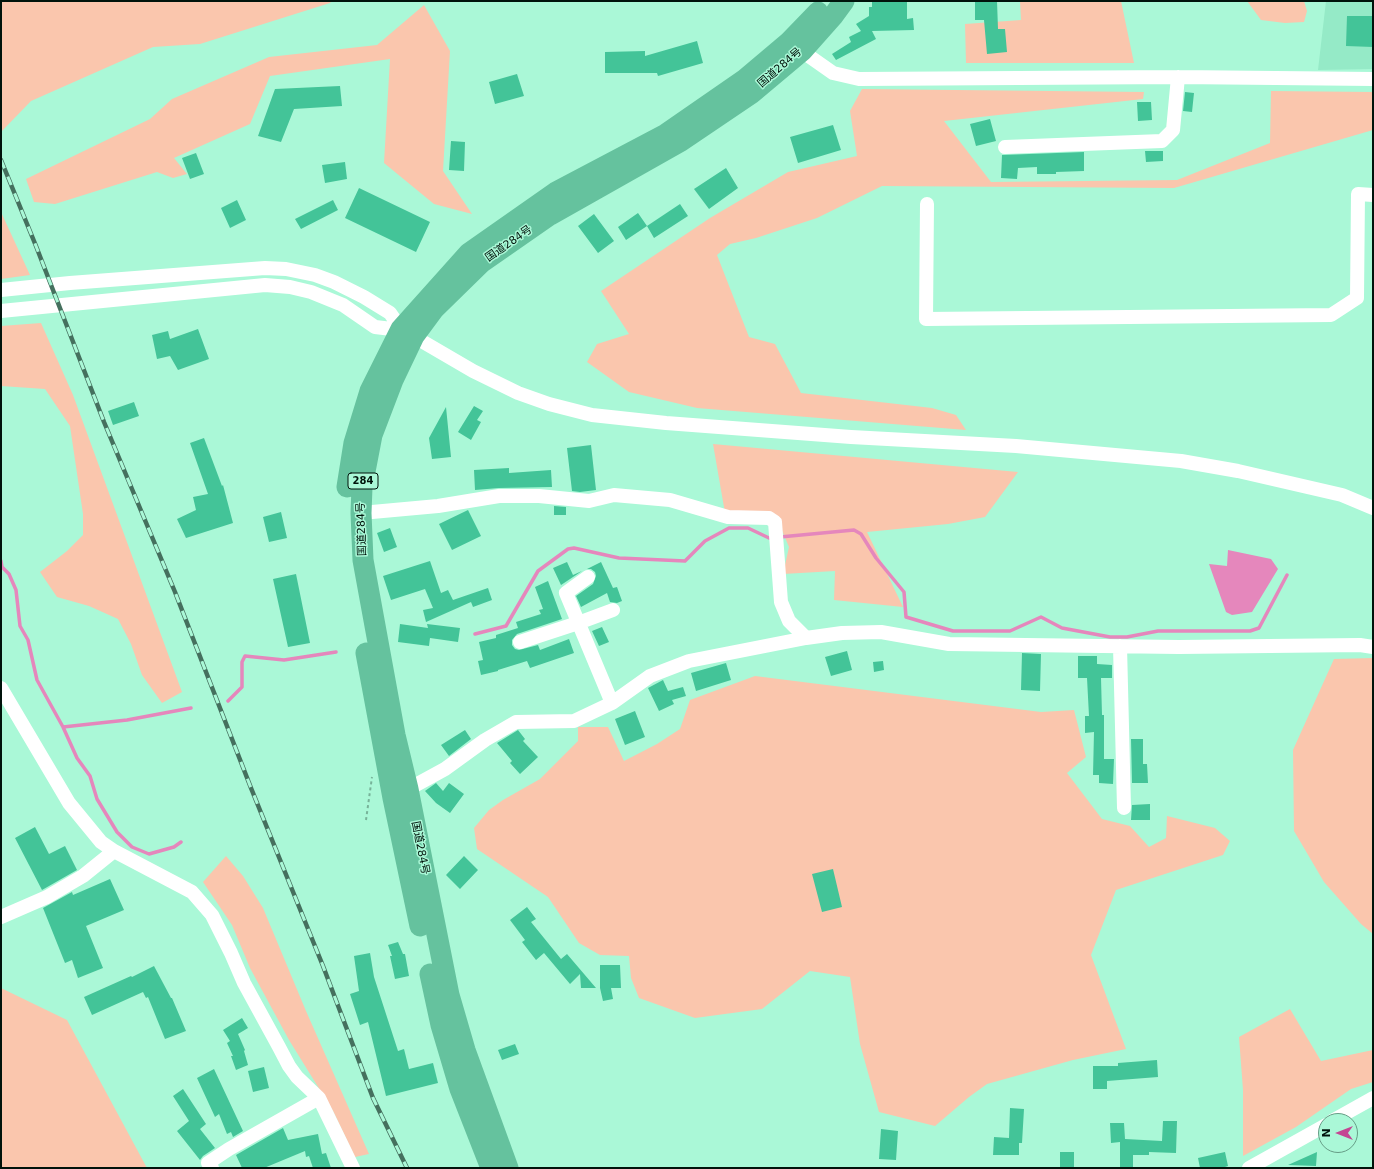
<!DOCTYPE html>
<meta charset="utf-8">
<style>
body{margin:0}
#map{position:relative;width:1374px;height:1169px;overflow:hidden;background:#aaf8d7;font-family:"DejaVu Sans",sans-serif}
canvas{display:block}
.frame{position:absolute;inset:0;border:2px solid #00130b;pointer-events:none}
.north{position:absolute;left:1318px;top:1113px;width:40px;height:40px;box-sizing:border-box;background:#aaf8d7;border:1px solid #669c85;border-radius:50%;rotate:270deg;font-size:11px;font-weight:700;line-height:16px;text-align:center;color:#00130b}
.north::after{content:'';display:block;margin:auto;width:14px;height:18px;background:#c44693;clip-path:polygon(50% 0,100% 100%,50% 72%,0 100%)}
</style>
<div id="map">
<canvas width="1374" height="1169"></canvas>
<div class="frame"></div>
<div class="north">N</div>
</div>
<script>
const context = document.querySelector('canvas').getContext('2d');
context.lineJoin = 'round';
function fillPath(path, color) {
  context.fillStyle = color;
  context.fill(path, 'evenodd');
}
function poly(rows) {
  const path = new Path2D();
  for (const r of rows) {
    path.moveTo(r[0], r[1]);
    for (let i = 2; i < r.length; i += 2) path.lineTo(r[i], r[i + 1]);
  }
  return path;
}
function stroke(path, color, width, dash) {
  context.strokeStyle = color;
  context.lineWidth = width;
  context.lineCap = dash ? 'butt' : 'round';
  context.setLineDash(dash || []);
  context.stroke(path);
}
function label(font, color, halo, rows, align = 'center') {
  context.font = font + ' "DejaVu Sans","Noto Sans JP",sans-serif';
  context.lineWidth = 3;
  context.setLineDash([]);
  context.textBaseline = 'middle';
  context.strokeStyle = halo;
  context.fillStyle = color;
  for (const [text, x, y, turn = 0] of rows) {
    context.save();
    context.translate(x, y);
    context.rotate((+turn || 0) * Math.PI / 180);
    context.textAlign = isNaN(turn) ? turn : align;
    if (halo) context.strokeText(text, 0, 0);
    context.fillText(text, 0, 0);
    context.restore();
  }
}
fillPath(poly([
 [1326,1,1373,1,1373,69,1318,70]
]), '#95eac7');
fillPath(poly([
 [1,1,332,1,330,3,200,44,153,47,31,101,1,132],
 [1020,1,1121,1,1134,63,966,63,965,24,1021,20],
 [1247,1,1304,1,1307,11,1304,22,1285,23,1261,20],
 [424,5,450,51,443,171,472,214,434,204,384,163,390,59,270,76,250,124,174,158,187,174,173,178,157,172,55,204,34,202,26,179,150,119,172,99,269,57,377,45],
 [862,89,1144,92,1143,99,944,121,991,182,1177,180,1270,143,1271,91,1373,92,1373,130,1174,188,882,186,817,218,756,238,730,244,717,255,749,337,775,344,801,393,932,408,956,415,966,430,697,408,629,392,587,362,597,344,629,334,601,291,710,218,788,172,857,156,850,111],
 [1,212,30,275,1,279],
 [41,323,73,395,182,692,162,703,142,675,131,644,118,619,89,606,57,597,40,572,67,551,83,535,83,514,70,426,45,389,1,386,1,326],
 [713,444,1018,472,985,517,948,524,867,532,903,607,834,600,835,571,783,574,789,547,775,514,725,513],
 [1373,658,1373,934,1361,924,1324,882,1294,831,1293,750,1334,659],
 [755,676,1041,712,1074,710,1086,757,1067,773,1102,819,1130,826,1149,847,1166,838,1167,816,1215,828,1230,841,1223,855,1116,890,1091,955,1126,1049,1073,1060,987,1084,969,1097,935,1126,879,1112,860,1044,850,977,810,971,762,1009,695,1018,639,998,631,978,629,956,600,955,579,943,548,897,477,849,474,828,489,810,503,800,540,779,578,741,578,727,608,727,624,761,657,744,680,729,690,700],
 [226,856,243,876,263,908,306,1011,369,1154,355,1157,333,1111,289,1040,250,968,232,925,203,882],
 [1,988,67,1020,147,1168,1,1168],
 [1290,1009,1321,1061,1373,1050,1373,1082,1351,1089,1296,1127,1243,1156,1243,1090,1239,1037]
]), '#fac6ad');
fillPath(poly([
 [1228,550,1271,559,1278,569,1252,612,1232,615,1226,612,1209,564,1227,566]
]), '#e587bc');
stroke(poly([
 [780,537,854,530,861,534,876,558,904,592,906,617,953,631,1010,631,1041,617,1062,628,1110,637,1127,637,1158,631,1250,631,1259,628,1287,575],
 [1,561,2,567,9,574,16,590,20,626,28,640,37,680,63,727,77,758,90,776,97,799,117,832,132,847,149,854,174,847,181,842],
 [475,634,506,626,538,571,568,549,574,548,619,558,685,561,705,541,729,528,748,528,769,538,774,538],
 [228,701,242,687,242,662,245,656,284,660,336,652],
 [63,727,127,720,191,708]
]), '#e587bc', 3.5);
fillPath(poly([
 [872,1,907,1,907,19,913,18,914,30,872,31,876,39,836,60,832,54,851,42,849,37,861,31,856,24,869,16,869,7,872,7],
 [975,1,997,1,998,29,1005,29,1007,52,987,54,984,20,975,20],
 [1347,16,1373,16,1373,47,1346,46],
 [697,41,703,63,658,76,657,73,605,73,605,52,645,51,645,56],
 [517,74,524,96,495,104,489,82],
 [340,86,342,106,294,109,281,142,258,136,275,89],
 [1185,92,1194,93,1192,112,1183,111],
 [1137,102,1151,102,1152,120,1138,121],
 [990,119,996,141,976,146,970,124],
 [833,125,841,150,798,163,790,137],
 [451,141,465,142,464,171,449,170],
 [1145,151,1163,151,1163,161,1146,162],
 [1084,152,1084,171,1056,172,1056,174,1037,174,1037,167,1018,168,1017,179,1001,178,1002,155],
 [196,153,204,174,190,179,182,158],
 [345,162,347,179,325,183,322,165],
 [726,168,738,188,709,209,694,189],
 [359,188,430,222,416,252,345,218],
 [237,200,246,220,230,228,221,208],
 [333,200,338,210,301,229,295,219],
 [680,204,688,216,654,238,647,226],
 [638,213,647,226,626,240,618,227],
 [594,214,614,241,598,253,578,226],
 [198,329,209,359,178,370,170,356,157,359,152,335,168,331,170,339],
 [134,402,139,416,113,425,108,411],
 [474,406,483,411,477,420,481,422,471,440,458,432],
 [446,407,451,457,432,459,429,438],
 [204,438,222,486,223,485,233,523,186,538,177,519,196,510,193,497,208,494,190,443],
 [591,445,596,490,580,492,572,491,567,448],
 [509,468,509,473,551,470,552,487,499,488,475,490,474,470],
 [554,506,566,507,566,515,554,515],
 [468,510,481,536,452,550,439,524],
 [281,512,287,538,269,542,263,517],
 [390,528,397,547,384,552,377,533],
 [430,561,441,593,448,590,453,600,488,588,492,600,473,607,471,602,426,622,423,610,433,608,425,589,391,600,383,576],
 [567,562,573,575,582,571,561,585,553,568],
 [601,562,613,588,617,587,622,601,617,603,610,602,607,593,581,607,576,596,593,584,596,576,595,572,591,569,587,569],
 [296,574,310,643,288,647,273,579],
 [548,581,562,619,517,634,512,640,512,645,515,649,519,650,538,645,540,650,569,639,574,653,530,668,527,661,498,670,498,671,481,675,478,661,483,660,479,642,496,638,496,635,518,628,516,622,541,614,539,610,543,609,535,587],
 [400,624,428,628,427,624,460,628,458,642,430,638,429,646,398,642],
 [602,627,609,642,599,646,592,631],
 [847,651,852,670,831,676,825,657],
 [1022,653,1041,654,1040,691,1021,690],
 [1078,656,1097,656,1097,664,1112,665,1112,678,1101,678,1102,715,1104,715,1104,759,1114,759,1113,784,1099,783,1099,775,1093,775,1094,732,1085,733,1085,716,1089,716,1087,678,1078,678],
 [883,661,884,670,874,672,873,662],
 [726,663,731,680,696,691,691,673],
 [663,680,668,691,683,687,686,696,672,700,674,704,659,711,648,688],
 [635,711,645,737,625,745,615,719],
 [465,730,471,739,449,756,441,745],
 [518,730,525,739,523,741,538,757,520,774,510,763,512,761,497,743],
 [1131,739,1143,739,1143,764,1147,764,1148,783,1132,783],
 [436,783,443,791,449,783,464,794,450,813,436,803,425,791],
 [1150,804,1150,820,1131,820,1132,805],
 [35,827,49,854,65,846,77,870,42,890,15,838],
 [464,856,478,870,460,889,446,875],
 [833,869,842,907,822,912,812,874],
 [110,879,124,910,86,926,103,968,78,978,72,960,65,963,43,908,72,892,73,895],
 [527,907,536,919,531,922,561,959,567,954,596,988,581,988,580,974,570,984,544,953,536,960,522,942,525,940,510,920],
 [398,942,403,954,405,954,409,976,395,979,390,956,392,956,388,945],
 [370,953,374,977,398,1051,404,1049,409,1069,433,1063,438,1083,386,1096,368,1022,360,1025,350,994,359,991,354,956],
 [600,965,620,965,621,988,611,988,613,999,603,1001,600,988],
 [154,966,171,998,172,998,186,1031,165,1039,148,997,146,998,143,992,92,1015,84,997,131,976,132,977],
 [242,1018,248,1028,238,1034,245,1050,244,1051,248,1065,236,1070,231,1056,233,1056,227,1043,230,1041,223,1030],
 [515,1044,519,1054,502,1060,498,1050],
 [1157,1060,1158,1077,1107,1081,1107,1089,1093,1089,1093,1066,1118,1066,1118,1063],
 [264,1067,269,1088,253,1092,248,1071],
 [214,1069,243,1131,233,1137,231,1132,227,1134,219,1114,215,1117,197,1078],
 [183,1089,206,1124,200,1129,215,1148,203,1156,200,1160,177,1131,189,1121,173,1096],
 [1010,1108,1024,1109,1022,1143,1019,1143,1019,1155,993,1155,994,1137,1009,1138],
 [1163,1121,1177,1121,1176,1153,1149,1152,1149,1155,1133,1155,1133,1168,1120,1168,1120,1142,1111,1143,1110,1123,1124,1123,1125,1139,1162,1141],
 [283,1128,288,1140,318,1134,322,1154,326,1153,331,1168,313,1168,309,1156,306,1157,305,1151,264,1168,242,1168,236,1155],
 [881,1129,898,1131,896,1160,879,1159],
 [1060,1152,1074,1152,1074,1168,1060,1168],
 [1225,1152,1228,1166,1222,1168,1200,1168,1198,1158],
 [1317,1152,1316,1166,1288,1165]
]), '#43c498');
stroke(poly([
 [366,820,372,777]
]), '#77b399', 2, [3, 3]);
stroke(poly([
 [796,47,833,73,859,79,1178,77,1373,79],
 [1005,147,1162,141,1173,130,1178,77],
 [927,204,926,319,1331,315,1357,298,1358,194,1373,195],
 [1,290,70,283,265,268,286,269,315,275,334,282,364,297,390,313,401,329,473,371,518,393,549,404,592,415,666,423,851,437,1016,446,1181,461,1238,471,1342,495,1373,508],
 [1,311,265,285,290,287,311,292,343,305,375,327,392,329,401,329],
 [361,513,438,506,499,496,539,496,589,501,614,495,670,500,728,517,769,518,775,522,781,602,789,621,806,638],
 [588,577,566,593,612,703],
 [520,642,578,623,613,610],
 [1120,646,1124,808],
 [1,688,69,803,101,842,114,851,192,892,212,915,231,953,244,983,279,1047,289,1066,297,1077,319,1098,353,1168],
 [401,793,445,769,485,740,516,722,574,721,612,703,650,676,689,661,806,638,842,633,881,632,949,644,1179,647,1360,645,1373,647],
 [1,917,47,897,83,876,114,851],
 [1332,1121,1373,1098],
 [212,1168,208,1163,229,1149,319,1098],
 [1249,1168,1326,1125]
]), '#fff', 14);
stroke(poly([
 [347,487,354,443,370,391,401,329,469,253,556,192,666,134,744,80,789,42,818,12],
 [366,653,393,798,420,926],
 [430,974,441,1025,460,1089,491,1168],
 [508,1168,465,1050,449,995,408,789,395,735,363,560,361,513,362,487,372,435,393,380,414,336,434,309,481,263,550,215,681,141,752,93,802,51,833,16,844,1]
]), '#65c29e', 21);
const rail = poly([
 [1,160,36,246,104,422,175,592,251,788,323,966,373,1098,407,1168]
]);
stroke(rail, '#45705e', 4.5);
stroke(rail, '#aaf8d7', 3, [9]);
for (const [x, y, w] of [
 [363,481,30]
]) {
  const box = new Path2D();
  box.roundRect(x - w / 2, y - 8, w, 16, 3);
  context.fillStyle = '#aaf8d7';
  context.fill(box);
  stroke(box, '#00130b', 1);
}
label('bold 10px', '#00130b', null, [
 ["284",363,481]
]);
label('11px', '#00130b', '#aaf8d7', [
 ["国道284号",780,68,-41],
 ["国道284号",509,244,-35],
 ["国道284号",362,529,-92],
 ["国道284号",420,848,79]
]);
</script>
